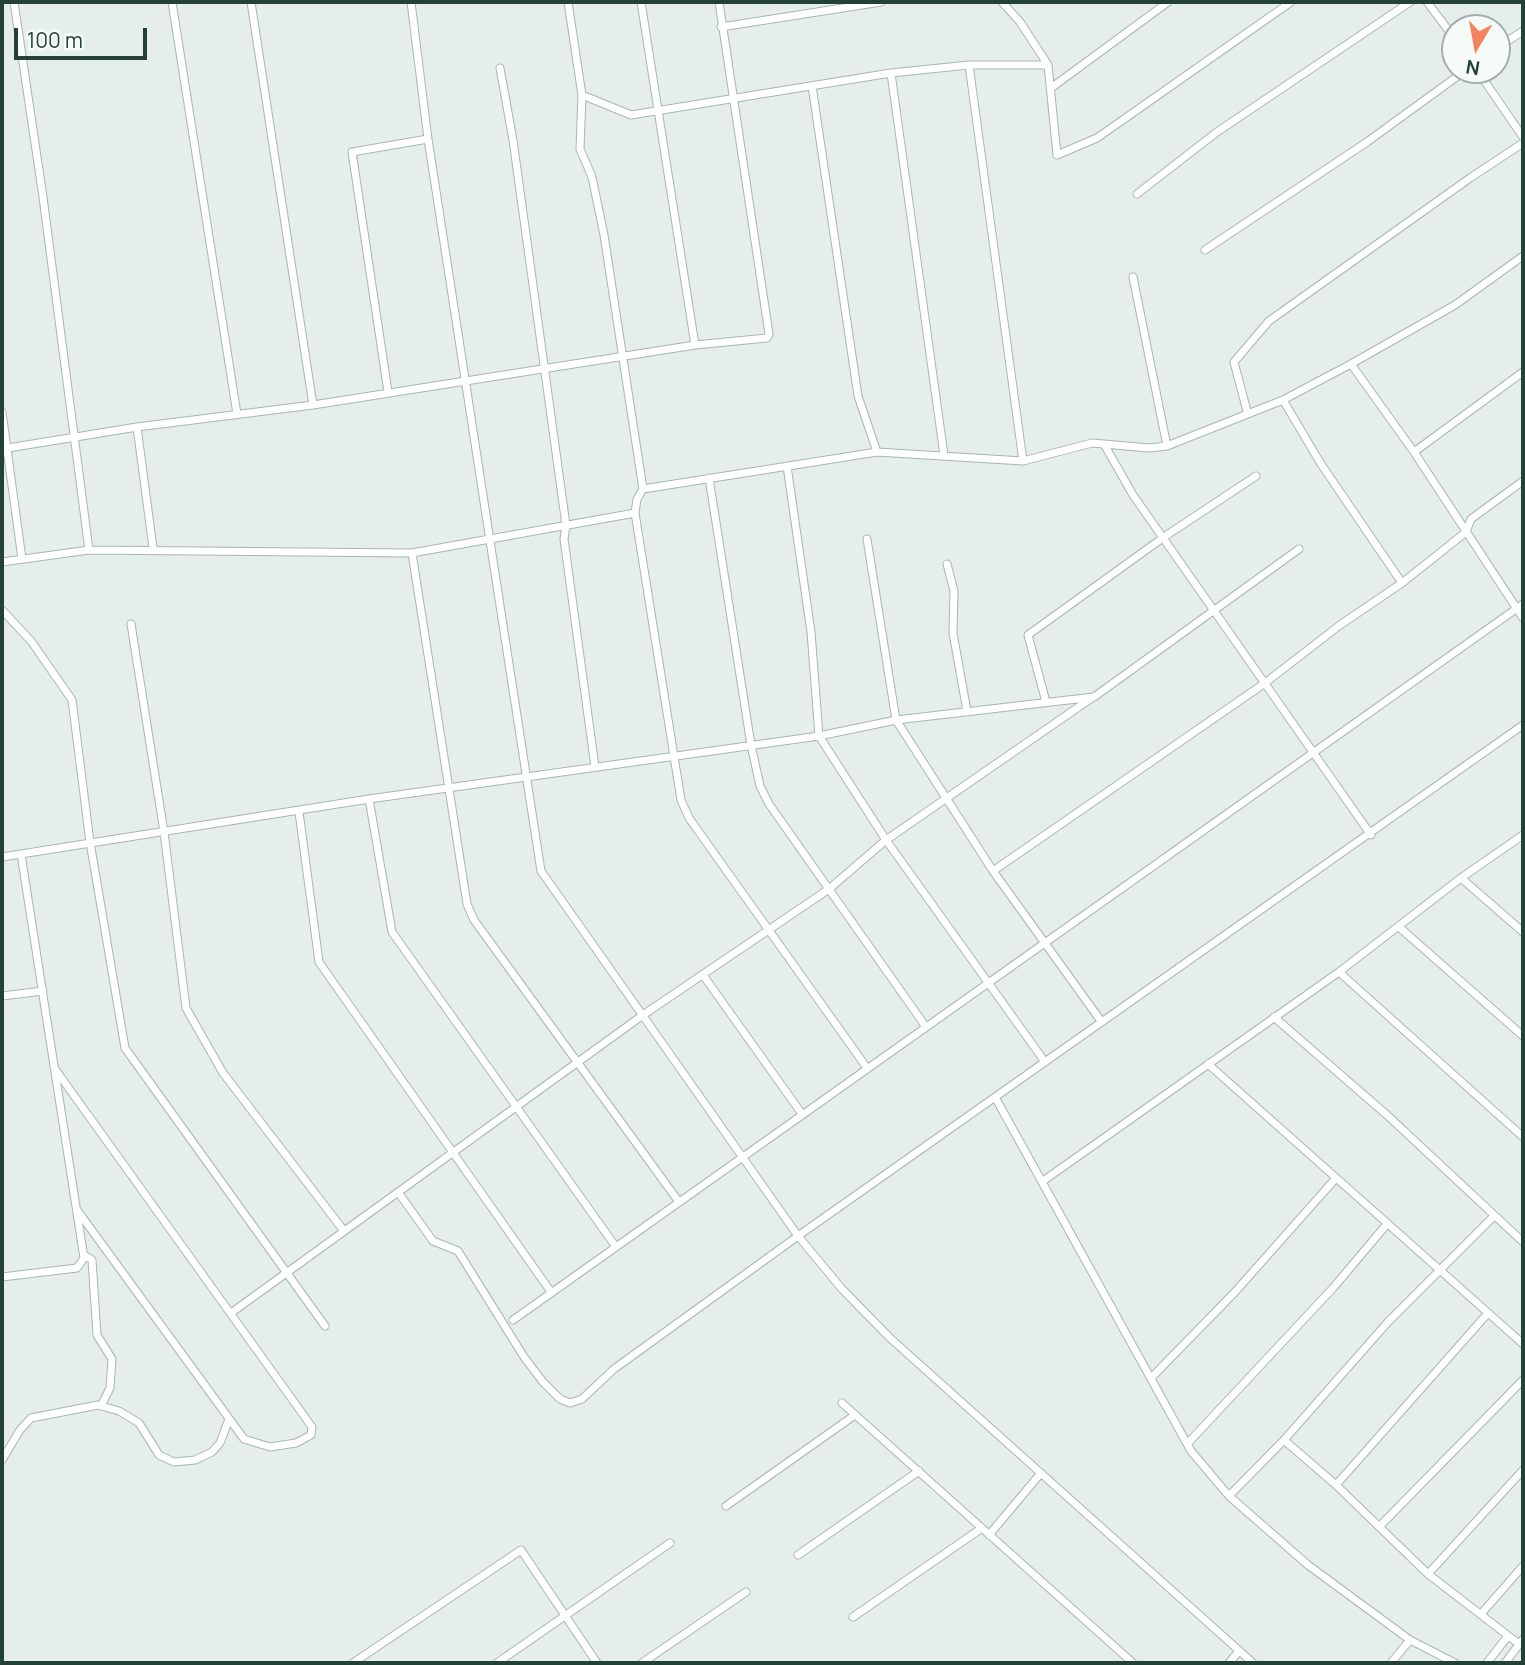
<!DOCTYPE html>
<style>
body{margin:0}
#map{position:relative;width:1525px;height:1665px;overflow:hidden;background:#e5eeea;font-family:Manrope,sans-serif}
canvas{display:block}
.frame{position:absolute;inset:0;border:4px solid #234139;pointer-events:none}
.north{position:absolute;left:1441px;top:14px;width:70px;height:70px;box-sizing:border-box;background:#f6faf8;border:2px solid #a2b0ac;border-radius:50%;rotate:190deg;font-size:19px;font-weight:700;line-height:28px;text-align:center;color:#234139}
.north::after{content:'';display:block;margin:auto;width:24px;height:32px;background:#f4845d;clip-path:polygon(50% 0,100% 100%,50% 72%,0 100%)}
.scale{position:absolute;left:14px;top:28px;width:133px;height:32px;box-sizing:border-box;border:4px solid #234139;border-top:0;padding-left:9px;font-size:21px;line-height:24px;white-space:nowrap;color:#234139;-webkit-text-stroke:5px #f6faf8;paint-order:stroke}
</style>
<div id="map">
<canvas width="1525" height="1665"></canvas>
<div class="frame"></div>
<div class="north">N</div>
<div class="scale">100 m</div>
</div>
<script>
const context = document.querySelector('canvas').getContext('2d');
context.lineJoin = 'round';
function poly(rows) {
  const path = new Path2D();
  for (const r of rows) {
    path.moveTo(r[0], r[1]);
    for (let i = 2; i < r.length; i += 2) path.lineTo(r[i], r[i + 1]);
  }
  return path;
}
function stroke(path, color, width, dash) {
  context.strokeStyle = color;
  context.lineWidth = width;
  context.lineCap = dash ? 'butt' : 'round';
  context.setLineDash(dash || []);
  context.stroke(path);
}
const street = poly([
 [14,2,43,197,89,550],
 [172,2,237,414],
 [251,2,313,405],
 [411,2,428,139,541,871,798,1236,842,1289,890,1338,1253,1663],
 [568,2,582,95,580,149,592,177,604,235,643,489],
 [641,2,695,345],
 [1002,2,1020,22,1048,65,1057,155,1097,138,1291,2],
 [1427,2,1455,39],
 [721,27,881,2],
 [1497,48,1523,31],
 [969,65,1023,461],
 [500,68,513,140,566,525,564,539,595,767],
 [1477,70,1523,137],
 [891,73,944,455],
 [812,86,858,396,877,452],
 [1051,88,1168,2],
 [582,95,631,115,891,73,969,65,1048,65],
 [1137,194,1217,132,1410,2],
 [1205,250,1367,142,1466,70],
 [1133,277,1167,446],
 [1351,364,1414,452,1523,618],
 [388,392,352,152,428,139],
 [1283,400,1321,464,1402,583],
 [1247,411,1234,362,1269,321,1470,178,1523,143],
 [2,412,22,559],
 [137,427,153,548],
 [1104,444,1133,495,1371,835],
 [2,449,137,427,313,405,695,345,767,338,769,334,719,2],
 [1414,452,1523,372],
 [787,466,811,632,819,736,886,840,1045,1062],
 [709,478,751,745,760,786,769,804,926,1027],
 [635,513,681,800,689,818,867,1068],
 [867,539,896,720,993,871,1101,1021],
 [412,553,467,904,474,920,679,1202],
 [2,562,89,550,412,553,635,513,637,499,643,489,877,452,1023,461,1092,443,1149,448,1167,446,1283,400,1351,364,1455,305,1523,256],
 [947,564,954,591,953,633,967,711],
 [2,610,31,641,72,700,90,842,125,1048,325,1326],
 [131,624,164,832,186,1008,223,1073,344,1231],
 [1046,702,1028,635,1164,537,1256,476],
 [369,799,392,932,616,1247],
 [299,812,319,962,551,1292],
 [2,857,369,799,819,736,896,720,1094,697,1299,549],
 [993,871,1265,683,1340,625,1402,583,1466,532,1471,519,1523,481],
 [1461,878,1523,932],
 [1399,927,1523,1036],
 [1339,972,1523,1137],
 [703,975,802,1114],
 [2,996,43,991],
 [1274,1017,1387,1115,1523,1242],
 [1208,1064,1523,1344],
 [55,1069,312,1427,311,1435,296,1443,270,1447,244,1439,77,1210],
 [995,1097,1191,1451,1229,1496,1308,1565,1410,1640,1455,1663],
 [1043,1181,1339,972,1461,878,1523,835],
 [398,1192,433,1241,458,1251,524,1357,543,1382,560,1399,570,1403,582,1399,614,1369,798,1236,1523,725],
 [84,1255,92,1260,97,1335,112,1359,110,1388,101,1406],
 [2,1277,77,1268,84,1258,21,854],
 [231,1313,643,1015,829,889,886,840,1093,697],
 [513,1320,1523,604],
 [1152,1377,1235,1292,1336,1178],
 [842,1403,1133,1663],
 [1284,1440,1336,1485,1428,1574,1519,1644],
 [1188,1443,1333,1288,1387,1224],
 [2,1460,20,1430,31,1418,98,1405,119,1411,139,1423,159,1455,174,1462,195,1460,212,1452,220,1443,229,1419],
 [1336,1485,1488,1313],
 [1229,1496,1284,1440,1388,1322,1494,1216],
 [726,1506,855,1415],
 [1379,1527,1523,1380],
 [989,1535,1041,1473],
 [798,1555,919,1471],
 [1428,1574,1523,1470],
 [1481,1614,1523,1566],
 [853,1617,982,1528],
 [353,1663,521,1550,597,1663],
 [497,1663,670,1543],
 [642,1663,746,1592],
 [1229,1663,1239,1651],
 [1391,1663,1410,1640],
 [1487,1663,1508,1636],
 [1505,1663,1523,1639]
]);
stroke(street, '#a7b7b1', 9);
stroke(street, '#fff', 7);
</script>
